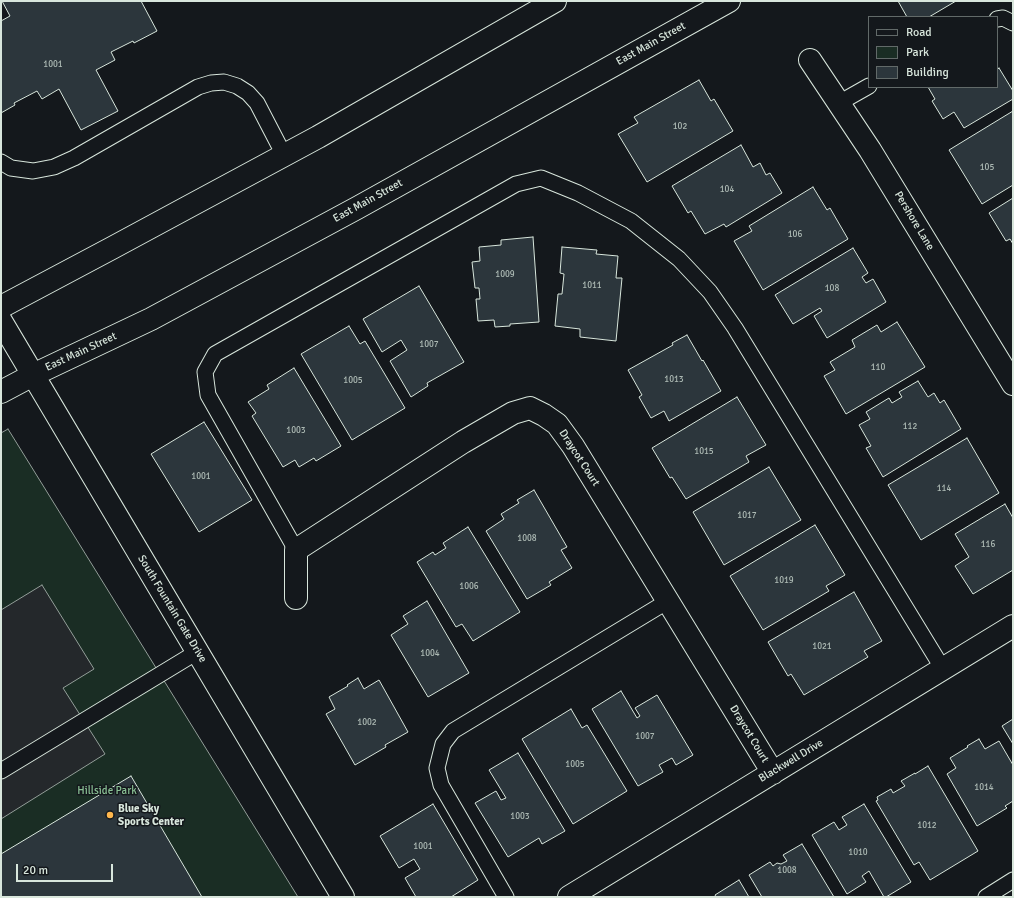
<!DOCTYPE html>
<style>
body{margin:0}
#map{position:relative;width:1014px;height:898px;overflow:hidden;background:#14181c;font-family:Signika,sans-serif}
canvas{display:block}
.frame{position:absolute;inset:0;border:2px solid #d8e6dc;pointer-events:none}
.legend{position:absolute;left:868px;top:16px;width:130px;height:72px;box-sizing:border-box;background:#14181c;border:1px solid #626a69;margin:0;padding:5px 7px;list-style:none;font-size:12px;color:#d8e6dc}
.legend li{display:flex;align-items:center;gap:8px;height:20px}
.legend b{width:20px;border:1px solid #626a69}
.scale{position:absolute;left:16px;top:864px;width:97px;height:18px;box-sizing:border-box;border:2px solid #d8e6dc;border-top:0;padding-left:5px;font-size:12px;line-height:14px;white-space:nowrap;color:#d8e6dc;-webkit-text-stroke:3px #14181c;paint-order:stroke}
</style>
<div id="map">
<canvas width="1014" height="898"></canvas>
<div class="frame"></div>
<ul class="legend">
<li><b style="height:5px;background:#14181c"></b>Road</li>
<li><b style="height:11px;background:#1a2d24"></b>Park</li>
<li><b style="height:11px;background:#2c363c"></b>Building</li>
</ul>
<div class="scale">20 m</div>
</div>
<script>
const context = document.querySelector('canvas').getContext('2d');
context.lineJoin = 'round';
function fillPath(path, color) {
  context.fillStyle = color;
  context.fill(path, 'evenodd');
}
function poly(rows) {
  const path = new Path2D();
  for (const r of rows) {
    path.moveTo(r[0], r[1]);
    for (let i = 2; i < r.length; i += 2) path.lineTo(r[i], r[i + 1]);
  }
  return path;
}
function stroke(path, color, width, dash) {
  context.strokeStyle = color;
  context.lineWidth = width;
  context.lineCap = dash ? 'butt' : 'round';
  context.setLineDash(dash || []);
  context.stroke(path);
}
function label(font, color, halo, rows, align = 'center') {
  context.font = font + ' Signika,sans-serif';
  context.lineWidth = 3;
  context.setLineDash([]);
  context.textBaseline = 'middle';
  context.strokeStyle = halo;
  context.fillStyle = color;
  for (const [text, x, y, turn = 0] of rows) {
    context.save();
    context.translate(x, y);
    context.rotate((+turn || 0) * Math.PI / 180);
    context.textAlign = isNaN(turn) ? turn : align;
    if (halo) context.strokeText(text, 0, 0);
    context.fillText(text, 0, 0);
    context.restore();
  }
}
const green = poly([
 [8,429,298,897,1,897,1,433,8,429]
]);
fillPath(green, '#1a2d24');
stroke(green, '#939e99', 1);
const parking = poly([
 [42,585,94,669,63,688,105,754,1,819,1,610,42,585]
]);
fillPath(parking, '#24282b');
stroke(parking, '#939e99', 1);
const building = poly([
 [2,1,141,1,157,31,134,43,133,41,111,52,115,60,96,70,118,111,81,130,59,89,42,99,37,91,14,103,15,105,1,113,1,21,10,16,2,1],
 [898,1,956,1,929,17,907,17,898,1],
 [999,68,1013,91,1013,99,964,128,954,112,943,119,932,101,935,99,928,87,997,87,997,70,999,68],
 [699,80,711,101,714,99,733,131,647,182,618,134,638,123,634,117,699,80],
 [1013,111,1013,185,982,204,949,150,1013,111],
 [741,145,753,167,760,163,766,175,770,173,782,193,726,227,724,224,705,234,691,211,688,213,672,186,741,145],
 [813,187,827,210,830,208,848,239,763,290,734,241,752,231,749,226,813,187],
 [1013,198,1013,244,1010,239,1006,241,989,213,1013,198],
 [533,237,539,322,510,324,510,326,495,327,494,320,478,321,476,299,480,299,479,288,475,288,472,262,480,261,479,247,501,245,501,240,533,237],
 [562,247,597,250,596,254,618,256,616,278,622,278,616,341,580,337,580,329,555,326,558,294,562,294,564,274,560,273,562,247],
 [853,248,868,273,862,277,866,283,873,279,886,302,827,338,814,316,822,311,820,308,793,324,775,295,853,248],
 [419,286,464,362,427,383,428,386,411,397,390,361,407,350,401,340,382,352,363,319,419,286],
 [897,322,925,367,846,414,824,376,835,370,830,362,855,347,852,340,877,325,881,332,897,322],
 [349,326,360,344,365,341,405,408,352,440,301,354,349,326],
 [687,335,702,361,703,360,721,391,669,421,664,411,651,418,639,397,642,395,628,370,673,345,672,343,687,335],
 [294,368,341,446,316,461,314,458,299,467,295,460,283,467,252,416,256,413,248,402,269,389,267,385,294,368],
 [918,381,928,397,934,393,940,403,944,400,961,429,883,477,866,448,871,446,859,425,870,419,866,412,889,398,892,403,902,397,899,392,918,381],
 [737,397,766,445,746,456,749,462,686,499,672,477,670,478,652,448,737,397],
 [204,422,252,500,199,532,151,454,204,422],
 [967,438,999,493,921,540,888,485,967,438],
 [769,467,801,520,724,565,693,512,769,467],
 [534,490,567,547,561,550,572,568,549,582,551,585,527,599,486,531,504,519,501,514,519,503,517,500,534,490],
 [1005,504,1013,518,1013,570,973,594,955,566,969,557,955,534,1005,504],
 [815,525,845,575,826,586,829,591,763,630,730,576,815,525],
 [468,527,520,612,473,641,462,624,456,627,417,562,433,552,435,555,446,548,443,543,468,527],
 [854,592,882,641,864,651,868,657,804,695,791,674,788,676,768,642,854,592],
 [427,601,469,673,428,697,391,635,408,624,403,616,427,601],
 [358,678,364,689,379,680,408,732,385,745,386,747,355,765,326,714,335,709,329,697,348,686,347,685,358,678],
 [621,691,637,718,640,716,635,708,657,695,693,755,676,765,672,758,659,765,663,772,638,786,592,709,621,691],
 [571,709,582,728,587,725,627,791,573,824,522,739,571,709],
 [1013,719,1013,744,1002,726,1013,719],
 [979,739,985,749,999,741,1013,765,1013,801,1005,806,1007,808,977,826,947,774,956,768,950,758,968,747,967,746,979,739],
 [518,753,565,831,542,844,539,838,508,857,475,803,496,791,501,800,506,798,489,770,518,753],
 [928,766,978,851,930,880,919,862,914,865,876,801,878,800,877,797,891,789,893,793,905,786,901,781,915,773,915,774,928,766],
 [131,776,202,897,1,897,1,854,131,776],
 [433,804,478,880,451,897,416,897,405,878,420,869,414,859,399,868,380,836,433,804],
 [864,804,911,882,886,897,884,897,869,871,862,876,866,882,847,894,812,835,834,822,839,830,847,825,842,817,864,804],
 [802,844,834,897,762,897,749,875,770,862,773,866,777,863,781,864,787,861,783,855,802,844],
 [739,880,749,897,716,897,715,895,739,880]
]);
fillPath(building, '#2c363c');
stroke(building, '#d8e6dc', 1);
const lane = poly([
 [997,19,1003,18,1013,23],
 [839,103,869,86],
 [1,162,11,168,33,171,54,167,74,158,198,87,211,83,224,82,237,86,248,93,257,103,284,155],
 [296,550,208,395,205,372,215,354,516,184,541,178,578,193,631,221,679,259,710,292,735,328,943,669],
 [1,771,197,652],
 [506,897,441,785,437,768,443,744,453,731,668,601],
 [986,897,1013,880]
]);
const street = poly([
 [810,60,870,150,1013,384],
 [296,598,296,550,463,442,513,413,530,408,544,415,557,424,573,446,773,773],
 [569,897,1013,626]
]);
const secondary = poly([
 [1,307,112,248,188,207,318,137,555,1],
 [1,321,343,897],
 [1,392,33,375,151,319,357,208,729,1]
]);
stroke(lane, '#d8e6dc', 17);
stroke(street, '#d8e6dc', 24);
stroke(secondary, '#d8e6dc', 24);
stroke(lane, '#14181c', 15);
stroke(street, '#14181c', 22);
stroke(secondary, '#14181c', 22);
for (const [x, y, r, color] of [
 [110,815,4,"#ffb74d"]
]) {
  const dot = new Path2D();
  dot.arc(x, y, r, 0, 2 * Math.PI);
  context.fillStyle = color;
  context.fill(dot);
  stroke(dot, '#14181c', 1.5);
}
label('9px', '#adbab4', null, [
 ["1001",53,65],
 ["102",680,127],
 ["105",987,168],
 ["104",727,190],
 ["106",795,235],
 ["1009",505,275],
 ["1011",592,286],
 ["108",832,289],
 ["1007",429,345],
 ["110",878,368],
 ["1013",674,380],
 ["1005",353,381],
 ["112",910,427],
 ["1003",296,431],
 ["1015",704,452],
 ["1001",201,477],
 ["114",944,489],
 ["1017",747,516],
 ["1008",527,539],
 ["116",988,545],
 ["1019",784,581],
 ["1006",469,587],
 ["1021",822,647],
 ["1004",430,654],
 ["1002",367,723],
 ["1007",645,737],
 ["1005",575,765],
 ["1014",984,788],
 ["1003",520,817],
 ["1012",927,826],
 ["1001",423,847],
 ["1010",858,853],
 ["1008",787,871]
]);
label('11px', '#d8e6dc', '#14181c', [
 ["East Main Street",651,44,-29],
 ["East Main Street",368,201,-29],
 ["Pershore Lane",914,221,59],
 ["East Main Street",81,352,-25],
 ["Draycot Court",579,458,57],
 ["South Fountain Gate Drive",172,609,59],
 ["Draycot Court",749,734,59],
 ["Blackwell Drive",791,761,-31]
]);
label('11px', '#8ac095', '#14181c', [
 ["Hillside Park",107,791]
]);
label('bold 11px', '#d8e6dc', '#14181c', [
 ["Blue Sky",118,809],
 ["Sports Center",118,822]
], 'left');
</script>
